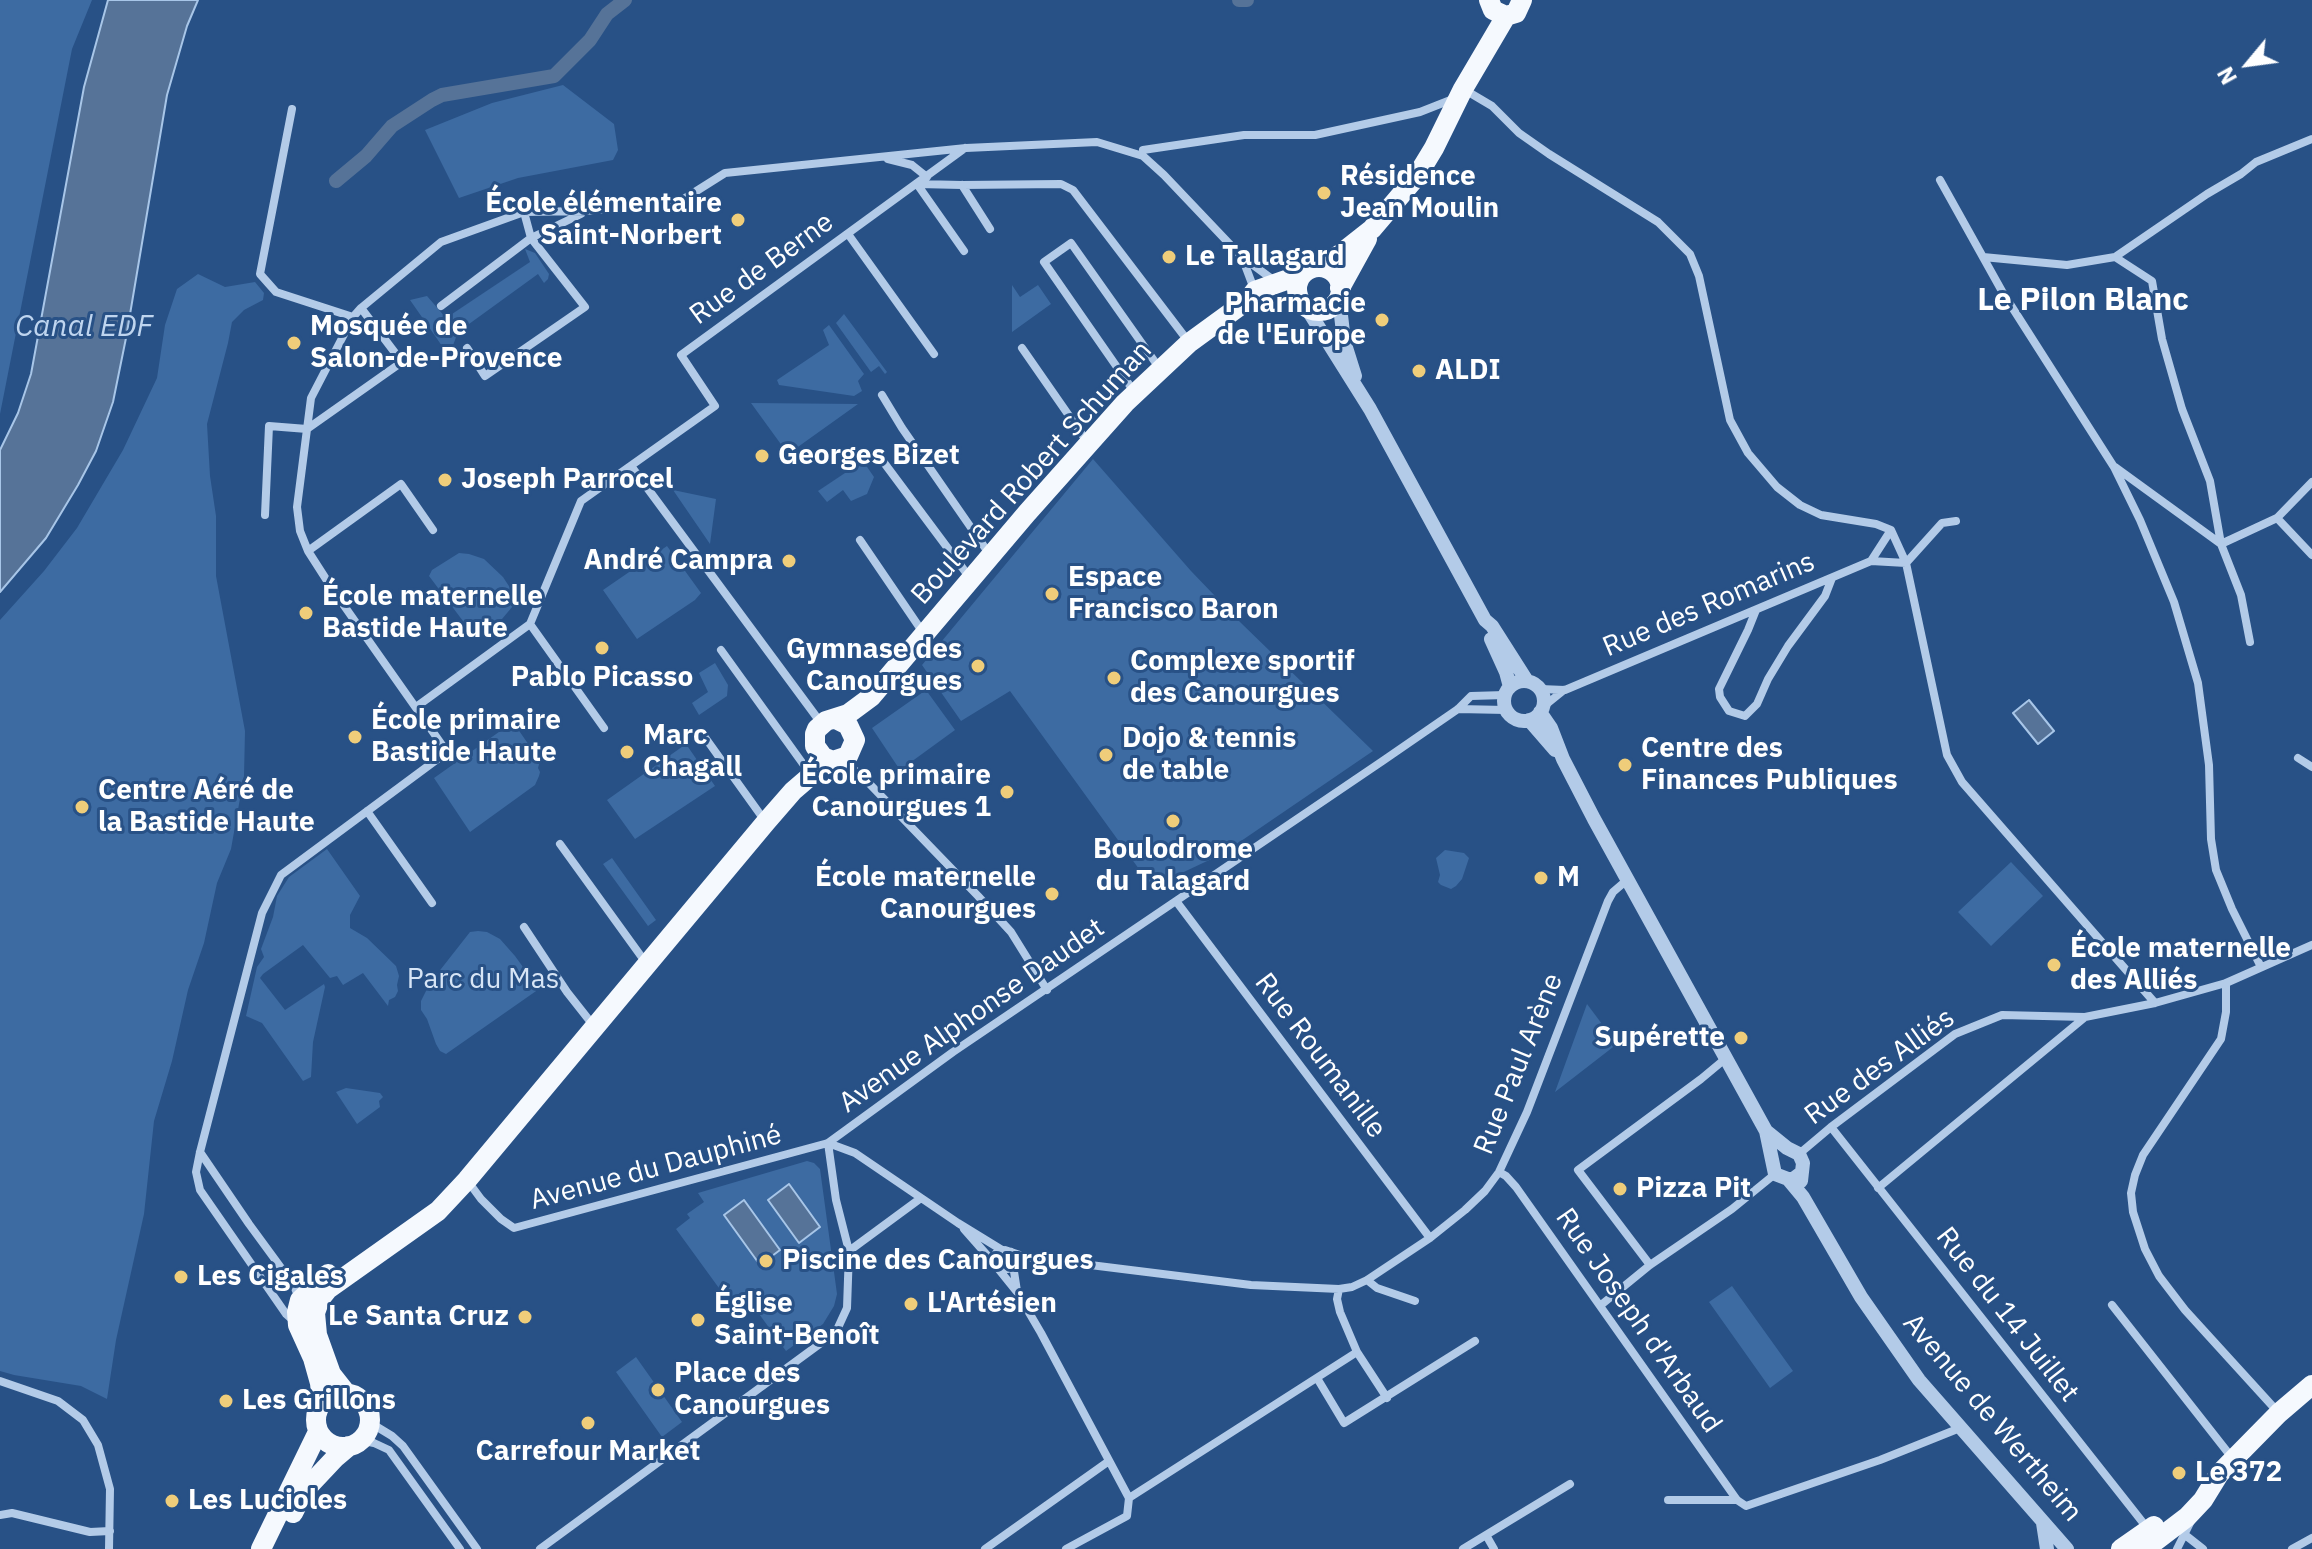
<!DOCTYPE html>
<meta charset="utf-8">
<style>
body{margin:0}
#map{position:relative;width:2312px;height:1549px;overflow:hidden;background:#285186;font-family:"IBM Plex Sans",sans-serif}
canvas{display:block}
.north{position:absolute;left:2208px;top:24px;width:80px;height:80px;-webkit-text-stroke:6px #285186;paint-order:stroke;rotate:241deg;font-size:22px;font-weight:700;line-height:32px;text-align:center;color:#fff}
.north::after{content:'';display:block;margin:auto;width:28px;height:36px;background:#fff;clip-path:polygon(50% 0,100% 100%,50% 72%,0 100%)}
</style>
<div id="map">
<canvas width="2312" height="1549"></canvas>
<div class="north">N</div>
</div>
<script>
const context = document.querySelector('canvas').getContext('2d');
context.lineJoin = 'round';
function fillPath(path, color) {
  context.fillStyle = color;
  context.fill(path, 'evenodd');
}
function poly(rows) {
  const path = new Path2D();
  for (const r of rows) {
    if (r.length === 3) {
      path.moveTo(r[0] + r[2], r[1]);
      path.arc(r[0], r[1], r[2], 0, 2 * Math.PI);
      continue;
    }
    path.moveTo(r[0], r[1]);
    for (let i = 2; i < r.length; i += 2) path.lineTo(r[i], r[i + 1]);
  }
  return path;
}
function stroke(path, color, width, dash) {
  context.strokeStyle = color;
  context.lineWidth = width;
  context.lineCap = dash ? 'butt' : 'round';
  context.setLineDash(dash || []);
  context.stroke(path);
}
function label(font, color, halo, rows, align = 'center') {
  context.font = font + ' "IBM Plex Sans",sans-serif';
  context.lineWidth = 6;
  context.setLineDash([]);
  context.textBaseline = 'middle';
  context.strokeStyle = halo;
  context.fillStyle = color;
  for (const [text, x, y, turn = 0] of rows) {
    context.save();
    context.translate(x, y);
    context.rotate((+turn || 0) * Math.PI / 180);
    context.textAlign = isNaN(turn) ? turn : align;
    if (halo) context.strokeText(text, 0, 0);
    context.fillText(text, 0, 0);
    context.restore();
  }
}
fillPath(poly([
 [0,0,92,0,72,49,0,414],
 [563,85,614,124,618,150,613,160,518,178,459,198,425,130,492,103],
 [525,249,535,253,549,274,548,279,544,283,538,274,458,332,449,356,410,300,427,296,446,318,530,262],
 [198,274,225,287,255,282,264,293,263,300,244,310,232,322,228,343,207,424,210,476,216,516,216,576,245,731,244,776,231,849,217,883,204,943,188,990,172,1061,154,1121,144,1214,116,1340,107,1399,81,1386,14,1375,0,1371,0,620,44,571,77,528,123,450,157,378,165,325,177,289],
 [1012,285,1020,297,1038,285,1051,304,1012,332],
 [844,314,887,372,885,374,879,366,871,372,836,323],
 [829,325,864,374,858,381,862,391,854,396,779,385,777,380,829,345,823,330],
 [751,403,858,404,788,454],
 [1093,459,1191,571,1240,622,1373,751,1222,854,1152,887,1010,691,961,721,922,665],
 [863,461,874,477,867,494,851,501,843,490,827,502,818,491],
 [673,490,716,499,710,544],
 [667,546,701,593,695,600,637,639,603,590],
 [459,553,469,554,484,559,503,577,518,600,502,619,472,633,429,576,432,570],
 [715,663,728,685,727,696,699,715,692,703,708,692,699,673],
 [926,690,955,730,900,770,872,728],
 [513,722,540,761,538,768,540,772,539,776,535,785,470,832,434,778],
 [686,744,715,786,635,839,607,800],
 [327,849,360,896,350,915,350,928,367,938,396,966,399,976,397,985,398,991,395,997,389,1000,388,1006,363,973,343,985,337,976,330,978,303,945,263,974,260,978,285,1010,324,984,325,987,313,1042,311,1077,303,1081,262,1023,246,1016,257,967,264,957,261,949,273,917,277,896,289,877],
 [1445,850,1464,853,1469,858,1462,879,1456,886,1451,889,1441,885,1438,882,1440,875,1436,858],
 [612,858,656,920,648,926,603,864],
 [2011,862,2043,896,1991,946,1958,912],
 [478,931,487,932,500,939,515,956,539,989,446,1054,440,1051,436,1044,427,1019,421,1010,421,1001,430,983,470,932],
 [1587,1004,1617,1044,1555,1092],
 [346,1088,380,1093,383,1097,379,1101,380,1107,357,1124,336,1092],
 [807,1161,814,1163,820,1169,837,1294,834,1306,823,1324,786,1351,746,1296,732,1306,676,1229,690,1218,687,1214,704,1202,698,1193],
 [1732,1286,1793,1371,1770,1388,1709,1302],
 [636,1357,682,1422,662,1437,616,1372]
]), '#3d6ba2');
const water = poly([
 [108,0,198,0,187,26,167,95,126,338,113,402,96,451,78,485,46,538,0,592,0,450,18,413,31,374,84,87,108,0],
 [2029,700,2054,731,2038,744,2013,713,2029,700],
 [789,1184,820,1227,799,1243,768,1200,789,1184],
 [744,1200,780,1250,760,1265,724,1215,744,1200]
]);
fillPath(water, '#567398');
stroke(water, '#a8c6e8', 2);
stroke(poly([
 [1239,0,1247,0],
 [336,181,366,156,392,126,432,100,442,95,554,76,590,40,607,14,625,0]
]), '#567398', 14);
stroke(poly([
 [1465,90,1492,106,1519,133,1549,154,1658,222,1690,254,1699,276,1730,420,1748,453,1777,487,1800,505,1821,515,1876,524,1891,530,1906,563,1947,755,1962,782,2155,1003],
 [292,109,260,274,276,292,353,317],
 [1143,150,1244,135,1315,135,1420,112,1453,99],
 [888,159,912,165,927,177],
 [1940,180,2003,293,2114,467,2140,520,2174,602,2198,683,2209,765,2211,839,2216,870,2232,909,2261,967],
 [917,184,964,251],
 [918,184,962,185,1061,184,1073,190,1188,341],
 [962,185,990,229],
 [848,234,934,354],
 [1242,257,1254,289],
 [1983,257,2067,265,2115,257,2152,281,2162,339,2182,409,2210,481,2221,544,2277,518,2312,555],
 [2115,257,2207,194,2241,174,2256,162,2312,139],
 [441,306,531,238,581,214],
 [467,348,485,376,585,307,531,238,524,212],
 [1022,348,1088,443],
 [1135,393,1044,262,1071,243,1160,369],
 [882,395,902,428,990,555],
 [879,456,970,578],
 [631,466,821,723],
 [2115,467,2221,544,2241,595,2250,642],
 [265,515,269,426,307,429,402,362,361,308],
 [2277,518,2312,482],
 [860,540,924,634],
 [308,551,401,484,433,530],
 [1871,561,1891,530],
 [1756,610,1748,630,1719,689,1720,697,1729,711,1745,716,1757,704,1768,679,1788,646,1825,596,1832,578],
 [530,624,581,501,715,406,681,355,965,148],
 [530,624,604,728],
 [721,650,806,768],
 [1540,689,1565,690,1871,561,1906,563,1942,523,1956,521],
 [416,707,530,624],
 [1543,707,1564,690],
 [1458,709,1506,710],
 [704,736,765,821],
 [2298,758,2312,767],
 [839,761,859,773,978,896,1011,932,1047,990],
 [367,811,432,903],
 [560,844,646,963],
 [1176,901,1430,1238],
 [524,927,567,992,593,1025],
 [2226,983,2226,1012,2221,1039,2143,1155,2135,1175,2131,1193,2133,1212,2145,1249,2159,1276,2185,1310,2277,1411],
 [1831,1127,2148,1529],
 [828,1143,855,1153,958,1223,1002,1250],
 [200,1152,249,1224,293,1284,300,1300],
 [1799,1154,1831,1127,1955,1034,2002,1015,2085,1017,2155,1003,2226,983,2312,945],
 [1499,1172,1506,1176,1516,1187,1737,1500,1746,1506,1880,1460,1960,1428],
 [467,1180,481,1199,501,1219,514,1228,828,1143,953,1052,1384,760,1458,709,1471,696,1505,695],
 [1878,1188,2084,1018],
 [964,1229,994,1263],
 [849,1251,921,1198],
 [1013,1265,1017,1291],
 [1650,1265,1578,1170,1701,1079,1725,1059],
 [999,1268,1008,1269,1013,1265,1014,1258,1011,1252],
 [1367,1280,1377,1288,1415,1301],
 [1339,1289,1337,1299,1340,1312,1357,1352,1387,1398],
 [1601,1305,1650,1265,1732,1209,1775,1174],
 [2112,1305,2233,1459],
 [295,1322,286,1314,200,1190,196,1172,200,1152,262,913,281,875,447,752,333,590,308,551,300,531,297,507,311,398,353,317,361,308,441,242,524,212,585,211,679,202,725,173,966,148,1097,142,1143,156,1164,175,1241,256,1276,282],
 [1317,1378,1344,1423,1475,1341],
 [0,1381,58,1401,83,1420,98,1445,110,1489,109,1549],
 [369,1422,392,1436,403,1446,477,1549],
 [360,1440,374,1443,389,1450,460,1549],
 [1129,1498,1357,1352],
 [1668,1500,1737,1500],
 [0,1515,12,1513,90,1532,110,1531],
 [2184,1534,2203,1549],
 [1486,1535,1494,1549],
 [540,1549,836,1332,847,1308,849,1251,836,1200,828,1143],
 [985,1549,1109,1461],
 [1066,1549,1127,1516,1129,1498,1041,1333,1017,1292,996,1266,994,1259,996,1253,1005,1250,1026,1257,1251,1285,1339,1289,1352,1287,1367,1280,1430,1238,1465,1210,1485,1191,1499,1172,1527,1112,1608,901,1613,892,1627,880],
 [1463,1549,1570,1484],
 [2177,1549,2191,1521],
 [2292,1549,2312,1538]
]), '#b3cbe8', 8);
stroke(poly([
 [1339,298,1344,341,1355,376],
 [1306,307,1370,409,1485,620,1492,626,1527,681],
 [1491,639,1506,672,1510,687],
 [1524,701,20],
 [1540,712,1551,728,1563,759,1594,819,1766,1131,1775,1174,1788,1179,1793,1179,1801,1173],
 [1529,720,1555,750],
 [1766,1131,1787,1148,1799,1154,1803,1163,1801,1181],
 [1788,1179,1803,1197,1861,1297,1919,1380,2067,1549],
 [2043,1523,2047,1549]
]), '#b3cbe8', 14);
stroke(poly([
 [1489,0,1493,10,1506,16,1516,13,1522,0],
 [1320,267,1339,255,1372,229,1417,176,1434,148,1463,89,1506,16],
 [1319,289,22],
 [1340,288,1367,239],
 [836,719,848,725,855,740,848,756,833,761,823,757,815,746,815,734,817,729,826,721,848,714,871,697,1027,513,1125,403,1189,343,1248,300,1255,291,1303,274],
 [346,1393,331,1374,317,1335,315,1313,320,1299,328,1289,438,1211,467,1180,766,822,793,791,829,760],
 [343,1420,27],
 [322,1403,320,1383,313,1358,298,1325,297,1312,300,1300,328,1274],
 [293,1513,304,1491,336,1457,349,1446],
 [261,1549,318,1432],
 [2121,1549,2154,1526],
 [2145,1549,2187,1517,2203,1500,2219,1474,2279,1413,2312,1385]
]), '#f5f9fe', 20);
for (const [x, y, r, color] of [
 [1324,193,8,"#efcd7a"],
 [738,220,8,"#efcd7a"],
 [1169,257,8,"#efcd7a"],
 [1382,320,8,"#efcd7a"],
 [294,343,8,"#efcd7a"],
 [1419,371,8,"#efcd7a"],
 [762,456,8,"#efcd7a"],
 [445,480,8,"#efcd7a"],
 [789,561,8,"#efcd7a"],
 [1052,594,8,"#efcd7a"],
 [306,613,8,"#efcd7a"],
 [602,648,8,"#efcd7a"],
 [978,666,8,"#efcd7a"],
 [1114,678,8,"#efcd7a"],
 [355,737,8,"#efcd7a"],
 [627,752,8,"#efcd7a"],
 [1106,755,8,"#efcd7a"],
 [1625,765,8,"#efcd7a"],
 [1007,792,8,"#efcd7a"],
 [82,807,8,"#efcd7a"],
 [1173,821,8,"#efcd7a"],
 [1541,878,8,"#efcd7a"],
 [1052,894,8,"#efcd7a"],
 [2054,965,8,"#efcd7a"],
 [1741,1038,8,"#efcd7a"],
 [1620,1189,8,"#efcd7a"],
 [766,1261,8,"#efcd7a"],
 [181,1277,8,"#efcd7a"],
 [911,1304,8,"#efcd7a"],
 [525,1317,8,"#efcd7a"],
 [698,1320,8,"#efcd7a"],
 [658,1390,8,"#efcd7a"],
 [226,1401,8,"#efcd7a"],
 [588,1423,8,"#efcd7a"],
 [2179,1473,8,"#efcd7a"],
 [172,1501,8,"#efcd7a"]
]) {
  const dot = new Path2D();
  dot.arc(x, y, r, 0, 2 * Math.PI);
  context.fillStyle = color;
  context.fill(dot);
  stroke(dot, '#285186', 3);
}
label('bold 28px', '#fff', '#285186', [
 ["Résidence",1340,177],
 ["Jean Moulin",1340,209],
 ["École élémentaire",722,204,"right"],
 ["Saint-Norbert",722,236,"right"],
 ["Le Tallagard",1185,257],
 ["Pharmacie",1366,304,"right"],
 ["de l'Europe",1366,336,"right"],
 ["Mosquée de",310,327],
 ["Salon-de-Provence",310,359],
 ["ALDI",1435,371],
 ["Georges Bizet",778,456],
 ["Joseph Parrocel",461,480],
 ["André Campra",773,561,"right"],
 ["Espace",1068,578],
 ["Francisco Baron",1068,610],
 ["École maternelle",322,597],
 ["Bastide Haute",322,629],
 ["Gymnase des",962,650,"right"],
 ["Canourgues",962,682,"right"],
 ["Complexe sportif",1130,662],
 ["des Canourgues",1130,694],
 ["Pablo Picasso",602,678,"center"],
 ["École primaire",371,721],
 ["Bastide Haute",371,753],
 ["Marc",643,736],
 ["Chagall",643,768],
 ["Dojo & tennis",1122,739],
 ["de table",1122,771],
 ["Centre des",1641,749],
 ["Finances Publiques",1641,781],
 ["École primaire",991,776,"right"],
 ["Canourgues 1",991,808,"right"],
 ["Centre Aéré de",98,791],
 ["la Bastide Haute",98,823],
 ["Boulodrome",1173,850,"center"],
 ["du Talagard",1173,882,"center"],
 ["École maternelle",1036,878,"right"],
 ["Canourgues",1036,910,"right"],
 ["M",1557,878],
 ["École maternelle",2070,949],
 ["des Alliés",2070,981],
 ["Supérette",1725,1038,"right"],
 ["Pizza Pit",1636,1189],
 ["Piscine des Canourgues",782,1261],
 ["Les Cigales",197,1277],
 ["Église",714,1304],
 ["Saint-Benoît",714,1336],
 ["L'Artésien",927,1304],
 ["Le Santa Cruz",509,1317,"right"],
 ["Place des",674,1374],
 ["Canourgues",674,1406],
 ["Les Grillons",242,1401],
 ["Carrefour Market",588,1452,"center"],
 ["Le 372",2195,1473],
 ["Les Lucioles",188,1501]
], 'left');
label('28px', '#fff', '#285186', [
 ["Rue de Berne",762,269,-36],
 ["Boulevard Robert Schuman",1032,473,-48],
 ["Rue des Romarins",1709,605,-23],
 ["Avenue Alphonse Daudet",972,1016,-35],
 ["Rue Roumanille",1320,1056,53],
 ["Rue Paul Arène",1519,1064,-68],
 ["Rue des Alliés",1880,1067,-36],
 ["Avenue du Dauphiné",656,1168,-15],
 ["Rue du 14 Juillet",2007,1315,52],
 ["Rue Joseph d'Arbaud",1638,1321,55],
 ["Avenue de Wertheim",1992,1418,50]
]);
label('28px', '#d7e5f6', '#285186', [
 ["Parc du Mas",483,980]
]);
label('italic 30px', '#bfd5ef', '#285186', [
 ["Canal EDF",84,327]
]);
label('bold 32px', '#fff', '#285186', [
 ["Le Pilon Blanc",2083,301]
]);
</script>
